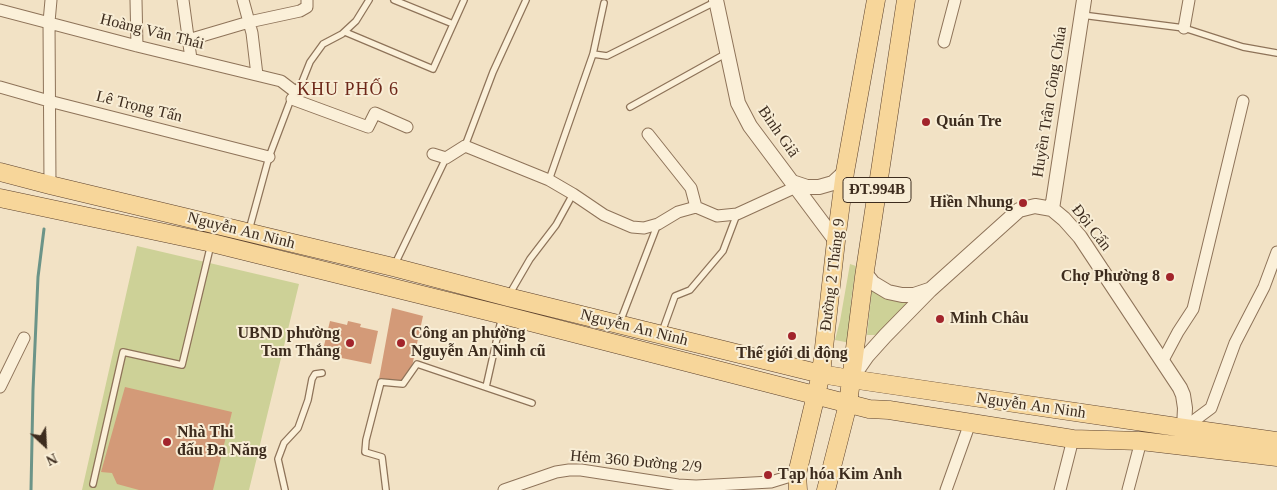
<!DOCTYPE html>
<meta charset="utf-8">
<style>
body{margin:0}
#map{position:relative;width:1277px;height:490px;overflow:hidden;background:#f2e2c5;font-family:Georgia,serif}
canvas{display:block}
.north{position:absolute;left:20px;top:420px;width:50px;height:50px;-webkit-text-stroke:4px #f8edd5;paint-order:stroke;rotate:155deg;font-size:14px;font-weight:700;line-height:20px;text-align:center;color:#3d2c1e}
.north::after{content:'';display:block;margin:auto;width:18px;height:22px;background:#3d2c1e;clip-path:polygon(50% 0,100% 100%,50% 72%,0 100%)}
</style>
<div id="map">
<canvas width="1277" height="490"></canvas>
<div class="north">N</div>
</div>
<script>
const context = document.querySelector('canvas').getContext('2d');
context.lineJoin = 'round';
function fillPath(path, color) {
  context.fillStyle = color;
  context.fill(path, 'evenodd');
}
function poly(rows) {
  const path = new Path2D();
  for (const r of rows) {
    path.moveTo(r[0], r[1]);
    for (let i = 2; i < r.length; i += 2) path.lineTo(r[i], r[i + 1]);
  }
  return path;
}
function stroke(path, color, width, dash) {
  context.strokeStyle = color;
  context.lineWidth = width;
  context.lineCap = dash ? 'butt' : 'round';
  context.setLineDash(dash || []);
  context.stroke(path);
}
function label(font, color, halo, rows, align = 'center') {
  context.font = font + ' Georgia,serif';
  context.lineWidth = 4;
  context.setLineDash([]);
  context.textBaseline = 'middle';
  context.strokeStyle = halo;
  context.fillStyle = color;
  for (const [text, x, y, turn = 0] of rows) {
    context.save();
    context.translate(x, y);
    context.rotate((+turn || 0) * Math.PI / 180);
    context.textAlign = isNaN(turn) ? turn : align;
    if (halo) context.strokeText(text, 0, 0);
    context.fillText(text, 0, 0);
    context.restore();
  }
}
fillPath(poly([
 [137,246,299,284,249,490,82,490],
 [850,264,856,266,851,301,850,343,835,340,840,321],
 [872,288,914,300,879,333,875,335,867,335]
]), '#cdd197');
stroke(poly([
 [31,490,33,390,38,277,44,229]
]), '#6c9488', 3);
fillPath(poly([
 [392,308,423,316,411,371,402,382,379,379],
 [330,321,347,325,348,321,361,324,360,327,378,331,371,364,322,354],
 [125,387,232,412,213,490,139,490,117,484,112,473,101,472]
]), '#d39a78');
const service = poly([
 [394,0,453,24],
 [1082,15,1184,28,1243,47,1277,53],
 [345,32,433,69,464,0],
 [593,54,607,56,717,1],
 [630,107,727,53],
 [465,146,493,72,526,0],
 [549,180,593,54,604,3],
 [249,230,269,157,294,91,302,82,310,62,323,44,342,34,356,21,369,0],
 [395,264,446,158],
 [509,295,530,259,556,225,573,194],
 [620,322,657,226],
 [662,332,675,296,690,290,723,251,737,214],
 [486,387,502,316],
 [93,484,123,352,182,365,211,244],
 [285,490,278,459,284,443,298,428,308,400,312,379,315,374,322,373],
 [386,490,382,457,365,452,366,440,381,382,403,384,417,364,532,403]
]);
const minor = poly([
 [136,0,137,46],
 [183,0,191,59],
 [243,0,252,33,257,75],
 [0,10,137,46,281,81,294,91],
 [1184,28,1189,0],
 [188,40,249,22,300,11,307,7,307,0],
 [944,42,955,0],
 [0,87,49,101,269,157],
 [292,99,368,127,375,113,407,127],
 [648,134,691,188,696,207],
 [433,154,446,158,465,146,549,180,573,194,604,215,632,227,644,228,658,224,678,212,696,207,717,216,737,214,796,187],
 [50,185,49,22,51,0],
 [1162,362,1178,332,1193,309,1243,101],
 [0,387,24,338],
 [1184,428,1211,408,1235,343,1264,287,1277,252],
 [504,490,556,472,569,470,581,470,678,485,696,486,771,482,797,474],
 [946,490,970,423],
 [1060,490,1073,439],
 [1128,490,1141,441]
]);
const tertiary = poly([
 [716,0,738,103,750,126,836,241],
 [792,182,807,187,819,187,833,183,845,172],
 [1052,209,1084,0],
 [865,273,873,283,888,292,902,295,914,295,929,290],
 [851,379,867,356,885,336,930,290,1019,210,1035,206,1052,209,1064,219,1080,237,1180,388,1183,395,1185,408,1184,428,1182,437]
]);
const primary = poly([
 [0,172,50,185,393,267,508,297,821,374,851,379,1184,428,1277,441],
 [0,198,212,243,503,315,869,409,889,410,1073,439,1141,441,1277,457],
 [798,490,797,474,821,374,836,241,845,172,876,0],
 [826,490,848,404,864,277,906,0]
]);
stroke(service, '#8e7359', 8);
stroke(minor, '#8e7359', 13);
stroke(tertiary, '#8e7359', 16);
stroke(primary, '#5c412d', 19);
stroke(service, '#fbf0d9', 5.5);
stroke(minor, '#fbf0d9', 11);
stroke(tertiary, '#fbf0d9', 14);
stroke(primary, '#f7d69a', 18);
for (const [x, y, r, color] of [
 [926,122,5,"#a2242b"],
 [1023,203,5,"#a2242b"],
 [1170,277,5,"#a2242b"],
 [940,319,5,"#a2242b"],
 [792,336,5,"#a2242b"],
 [350,343,5,"#a2242b"],
 [401,343,5,"#a2242b"],
 [167,442,5,"#a2242b"],
 [768,475,5,"#a2242b"]
]) {
  const dot = new Path2D();
  dot.arc(x, y, r, 0, 2 * Math.PI);
  context.fillStyle = color;
  context.fill(dot);
  stroke(dot, '#f8edd5', 2);
}
for (const [x, y, w] of [
 [877,190,68]
]) {
  const box = new Path2D();
  box.roundRect(x - w / 2, y - 12.5, w, 25, 4);
  context.fillStyle = '#f8edd5';
  context.fill(box);
  stroke(box, '#3d2c1e', 1);
}
label('bold 15px', '#3d2c1e', null, [
 ["ĐT.994B",877,190]
]);
label('16px', '#3d2c1e', '#f8edd5', [
 ["Hoàng Văn Thái",152,32,14],
 ["Huyền Trân Công Chúa",1050,102,-81],
 ["Lê Trọng Tấn",139,107,14],
 ["Bình Giã",778,132,55],
 ["Đội Cấn",1091,228,52],
 ["Nguyễn An Ninh",241,231,14],
 ["Đường 2 Tháng 9",833,275,-83],
 ["Nguyễn An Ninh",634,328,14],
 ["Nguyễn An Ninh",1031,406,8],
 ["Hẻm 360 Đường 2/9",636,462,5]
]);
label('bold 16px', '#3d2c1e', '#f8edd5', [
 ["Quán Tre",936,122],
 ["Hiền Nhung",1013,203,"right"],
 ["Chợ Phường 8",1160,277,"right"],
 ["Minh Châu",950,319],
 ["UBND phường",340,334,"right"],
 ["Tam Thắng",340,352,"right"],
 ["Công an phường",411,334],
 ["Nguyễn An Ninh cũ",411,352],
 ["Thế giới di động",792,354,"center"],
 ["Nhà Thi",177,433],
 ["đấu Đa Năng",177,451],
 ["Tạp hóa Kim Anh",778,475]
], 'left');
context.letterSpacing = '1px';
label('18px', '#6d281a', '#f8edd5', [
 ["KHU PHỐ 6",348,90]
]);
context.letterSpacing = '0px';
</script>
